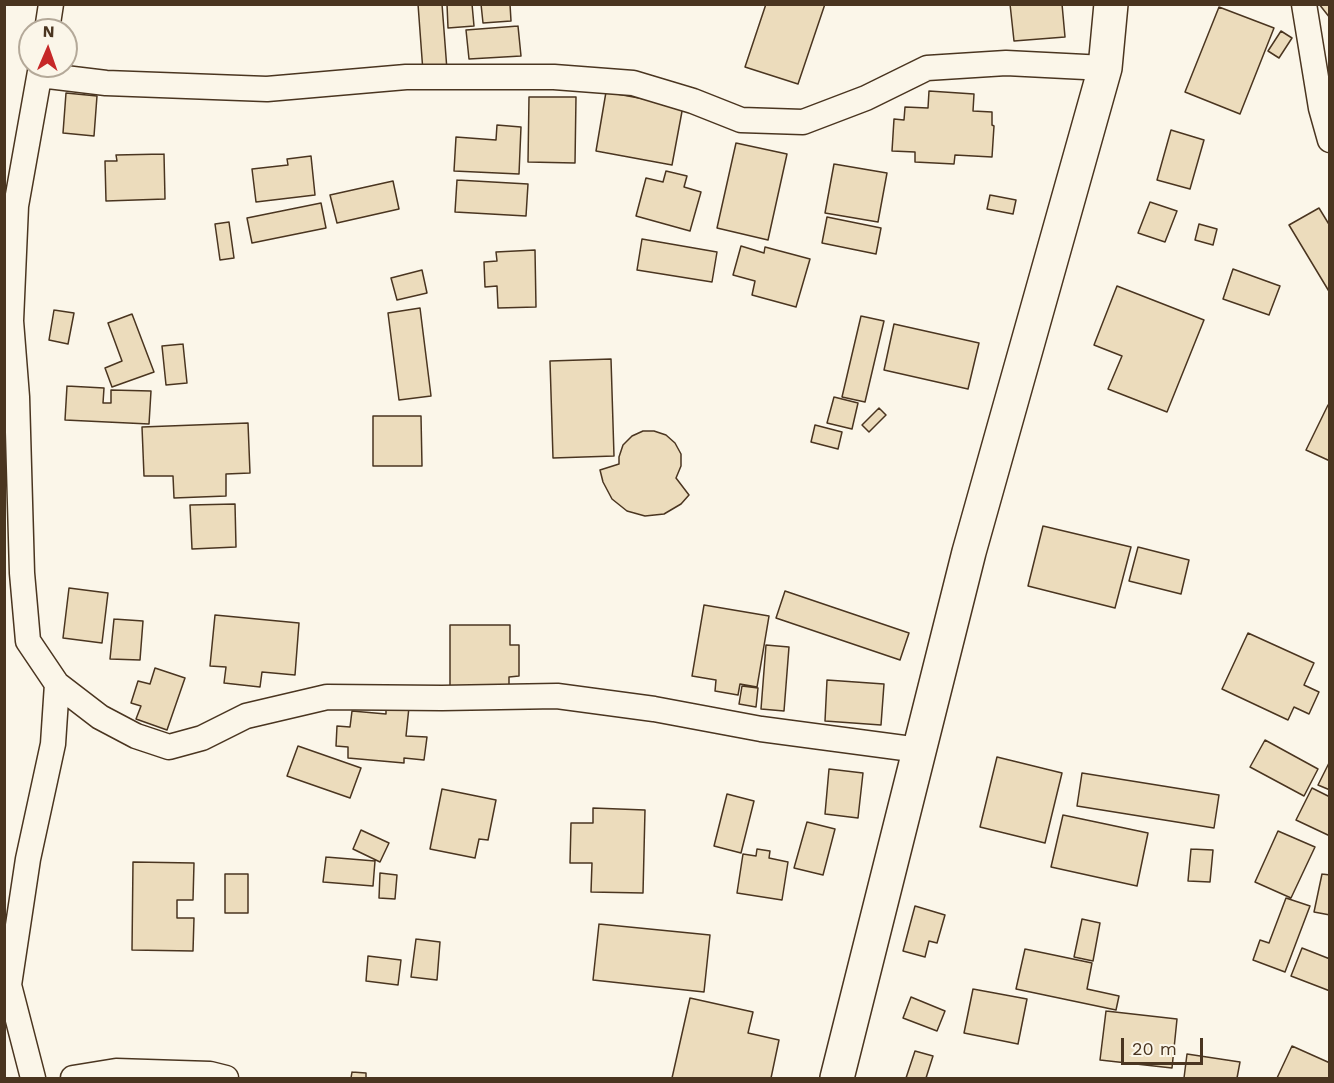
<!DOCTYPE html>
<style>
body{margin:0}
#map{position:relative;width:1334px;height:1083px;overflow:hidden;background:#fbf6e9;font-family:"Work Sans",sans-serif}
canvas{display:block}
.frame{position:absolute;inset:0;border:6px solid #4a3520;pointer-events:none}
.north{position:absolute;left:18px;top:18px;width:60px;height:60px;box-sizing:border-box;background:#fbf6e9;border:2px solid #b4a999;border-radius:50%;rotate:2deg;font-size:16px;font-weight:700;line-height:24px;text-align:center;color:#4a3520}
.north::after{content:'';display:block;margin:auto;width:21px;height:27px;background:#c62828;clip-path:polygon(50% 0,100% 100%,50% 72%,0 100%)}
.scale{position:absolute;left:1121px;top:1038px;width:82px;height:27px;box-sizing:border-box;border:3px solid #4a3520;border-top:0;padding-left:8px;font-size:18px;line-height:21px;white-space:nowrap;color:#4a3520;-webkit-text-stroke:4px #fbf6e9;paint-order:stroke}
</style>
<div id="map">
<canvas width="1334" height="1083"></canvas>
<div class="frame"></div>
<div class="north">N</div>
<div class="scale">20 m</div>
</div>
<script>
const context = document.querySelector('canvas').getContext('2d');
context.lineJoin = 'round';
function fillPath(path, color) {
  context.fillStyle = color;
  context.fill(path, 'evenodd');
}
function poly(rows) {
  const path = new Path2D();
  for (const r of rows) {
    path.moveTo(r[0], r[1]);
    for (let i = 2; i < r.length; i += 2) path.lineTo(r[i], r[i + 1]);
  }
  return path;
}
function stroke(path, color, width, dash) {
  context.strokeStyle = color;
  context.lineWidth = width;
  context.lineCap = dash ? 'butt' : 'round';
  context.setLineDash(dash || []);
  context.stroke(path);
}
const building = poly([
 [418,4,442,4,447,70,423,72,418,4],
 [447,4,472,4,474,26,448,28,447,4],
 [481,4,510,4,511,21,483,23,481,4],
 [766,4,825,4,798,84,745,67,766,4],
 [1010,4,1062,4,1065,37,1014,41,1010,4],
 [1319,4,1330,4,1330,18,1319,4],
 [1219,7,1274,28,1240,114,1185,92,1219,7],
 [518,26,521,56,469,59,466,30,518,26],
 [1281,31,1292,38,1279,58,1268,51,1281,31],
 [929,91,974,94,973,111,992,112,992,125,994,126,992,157,955,155,954,164,915,162,915,152,892,151,894,119,904,120,905,107,928,108,929,91],
 [606,92,683,106,672,165,596,151,606,92],
 [66,93,97,96,94,136,63,133,66,93],
 [529,97,576,97,575,163,528,162,529,97],
 [497,125,521,127,519,174,454,171,456,137,496,140,497,125],
 [1171,130,1204,140,1190,189,1157,180,1171,130],
 [736,143,787,154,768,240,717,228,736,143],
 [164,154,165,199,106,201,105,161,117,161,116,155,164,154],
 [311,156,315,195,256,202,252,169,288,165,287,159,311,156],
 [834,164,887,173,878,222,825,213,834,164],
 [666,171,687,176,684,187,701,192,690,231,636,216,646,178,663,182,666,171],
 [457,180,528,184,526,216,455,212,457,180],
 [393,181,399,209,337,223,330,195,393,181],
 [990,195,1016,200,1013,214,987,209,990,195],
 [1150,202,1177,211,1165,242,1138,233,1150,202],
 [321,203,326,228,252,243,247,218,321,203],
 [1319,208,1330,226,1330,293,1289,225,1319,208],
 [827,217,881,228,876,254,822,243,827,217],
 [229,222,234,258,220,260,215,224,229,222],
 [1199,224,1217,229,1213,245,1195,240,1199,224],
 [642,239,717,252,712,282,637,270,642,239],
 [741,246,764,253,765,247,810,259,796,307,752,295,755,281,733,275,741,246],
 [535,250,536,307,498,308,497,286,485,287,484,262,497,261,496,252,535,250],
 [1233,269,1280,286,1269,315,1223,299,1233,269],
 [422,270,427,293,397,300,391,278,422,270],
 [1117,286,1204,320,1167,412,1108,389,1122,356,1094,345,1117,286],
 [420,308,431,396,399,400,388,313,420,308],
 [54,310,74,313,68,344,49,340,54,310],
 [132,314,154,372,112,387,105,368,122,361,108,323,132,314],
 [861,316,884,321,865,402,842,397,861,316],
 [894,324,979,343,968,389,884,370,894,324],
 [183,344,187,383,166,385,162,346,183,344],
 [611,359,614,456,553,458,550,361,611,359],
 [67,386,104,388,103,403,111,403,111,390,151,391,149,424,65,420,67,386],
 [834,397,858,403,852,429,827,423,834,397],
 [1328,405,1330,405,1330,461,1306,450,1328,405],
 [879,408,886,415,869,432,862,425,879,408],
 [373,416,421,416,422,466,373,466,373,416],
 [248,423,250,473,226,474,226,496,174,498,173,476,144,476,142,427,248,423],
 [815,425,842,432,838,449,811,442,815,425],
 [643,431,654,431,666,435,675,443,681,454,681,466,676,478,689,495,681,504,664,514,645,516,627,511,612,499,603,482,600,470,619,464,619,457,623,445,632,436,643,431],
 [235,504,236,547,192,549,190,505,235,504],
 [1043,526,1131,547,1115,608,1028,586,1043,526],
 [1138,547,1189,560,1181,594,1129,581,1138,547],
 [69,588,108,593,102,643,63,638,69,588],
 [785,591,909,633,900,660,776,618,785,591],
 [704,605,769,616,757,687,740,684,738,695,715,691,716,680,692,676,704,605],
 [215,615,299,623,295,675,262,672,260,687,224,683,226,667,210,666,215,615],
 [114,619,143,621,140,660,110,659,114,619],
 [450,625,510,625,510,645,519,645,519,676,509,677,509,692,450,692,450,625],
 [1248,633,1314,663,1304,685,1319,692,1309,714,1294,707,1288,720,1222,689,1248,633],
 [766,645,789,647,784,711,761,709,766,645],
 [155,668,185,678,167,730,136,719,141,706,131,703,138,681,150,684,155,668],
 [827,680,884,684,881,725,825,721,827,680],
 [742,686,758,688,756,707,739,704,742,686],
 [386,705,409,707,406,736,427,737,424,760,404,758,404,763,348,758,348,747,336,746,337,726,350,727,352,711,386,714,386,705],
 [1265,740,1318,769,1304,796,1250,767,1265,740],
 [298,746,361,768,350,798,287,776,298,746],
 [997,757,1062,773,1045,843,980,827,997,757],
 [1330,761,1330,790,1318,785,1330,761],
 [829,769,863,773,858,818,825,814,829,769],
 [1082,773,1219,795,1214,828,1077,806,1082,773],
 [1312,788,1330,797,1330,836,1296,820,1312,788],
 [442,789,496,800,488,840,479,839,475,858,430,849,442,789],
 [727,794,754,801,741,853,714,846,727,794],
 [593,808,645,810,643,893,591,892,592,863,570,863,571,823,593,823,593,808],
 [1063,815,1148,833,1137,886,1051,867,1063,815],
 [807,822,835,829,823,875,794,868,807,822],
 [361,830,389,843,380,862,353,849,361,830],
 [1278,831,1315,847,1291,898,1255,882,1278,831],
 [757,849,770,851,769,858,788,862,782,900,737,893,743,854,756,856,757,849],
 [1191,849,1213,850,1210,882,1188,881,1191,849],
 [326,857,375,861,373,886,323,882,326,857],
 [133,862,194,863,193,900,177,900,177,918,194,918,193,951,132,950,133,862],
 [380,873,397,875,395,899,379,898,380,873],
 [225,874,248,874,248,913,225,913,225,874],
 [1322,874,1330,875,1330,915,1314,912,1322,874],
 [1286,898,1310,906,1285,972,1253,960,1260,940,1269,943,1286,898],
 [915,906,945,915,937,943,929,941,925,957,903,951,915,906],
 [1082,919,1100,923,1093,961,1074,957,1082,919],
 [599,924,710,935,704,992,593,980,599,924],
 [416,939,440,942,437,980,411,977,416,939],
 [1302,948,1330,959,1330,991,1291,976,1302,948],
 [1025,949,1092,963,1087,989,1119,996,1116,1010,1016,989,1025,949],
 [368,956,401,960,398,985,366,981,368,956],
 [973,989,1027,999,1018,1044,964,1033,973,989],
 [911,997,945,1011,937,1031,903,1018,911,997],
 [690,998,753,1012,748,1033,779,1040,771,1078,672,1078,690,998],
 [1106,1011,1177,1019,1172,1068,1100,1060,1106,1011],
 [1292,1046,1330,1063,1330,1078,1277,1078,1292,1046],
 [915,1051,933,1056,926,1078,906,1078,915,1051],
 [1187,1054,1240,1062,1237,1078,1184,1078,1187,1054],
 [352,1072,366,1073,366,1078,351,1078,352,1072]
]);
fillPath(building, '#ecdcbc');
stroke(building, '#4a3520', 1.5);
const minor = poly([
 [1304,4,1321,108,1330,140],
 [47,30,51,4],
 [40,75,106,83,267,89,406,77,554,77,633,83,693,101,741,120,803,122,866,98,927,68,1006,63,1105,68],
 [4,397,17,397,22,573,28,641,57,684,53,744,28,859,9,985,33,1078],
 [17,397,11,321,16,206,41,66],
 [57,684,100,717,136,736,169,747,202,738,246,716,327,697,442,698,557,696,654,709,761,729,919,750],
 [73,1078,116,1071,210,1074,226,1078]
]);
const primary = poly([
 [837,1078,969,552,1105,68,1111,4]
]);
stroke(minor, '#4a3520', 27);
stroke(primary, '#4a3520', 36);
stroke(minor, '#fbf6e9', 24);
stroke(primary, '#fbf6e9', 33);
</script>
